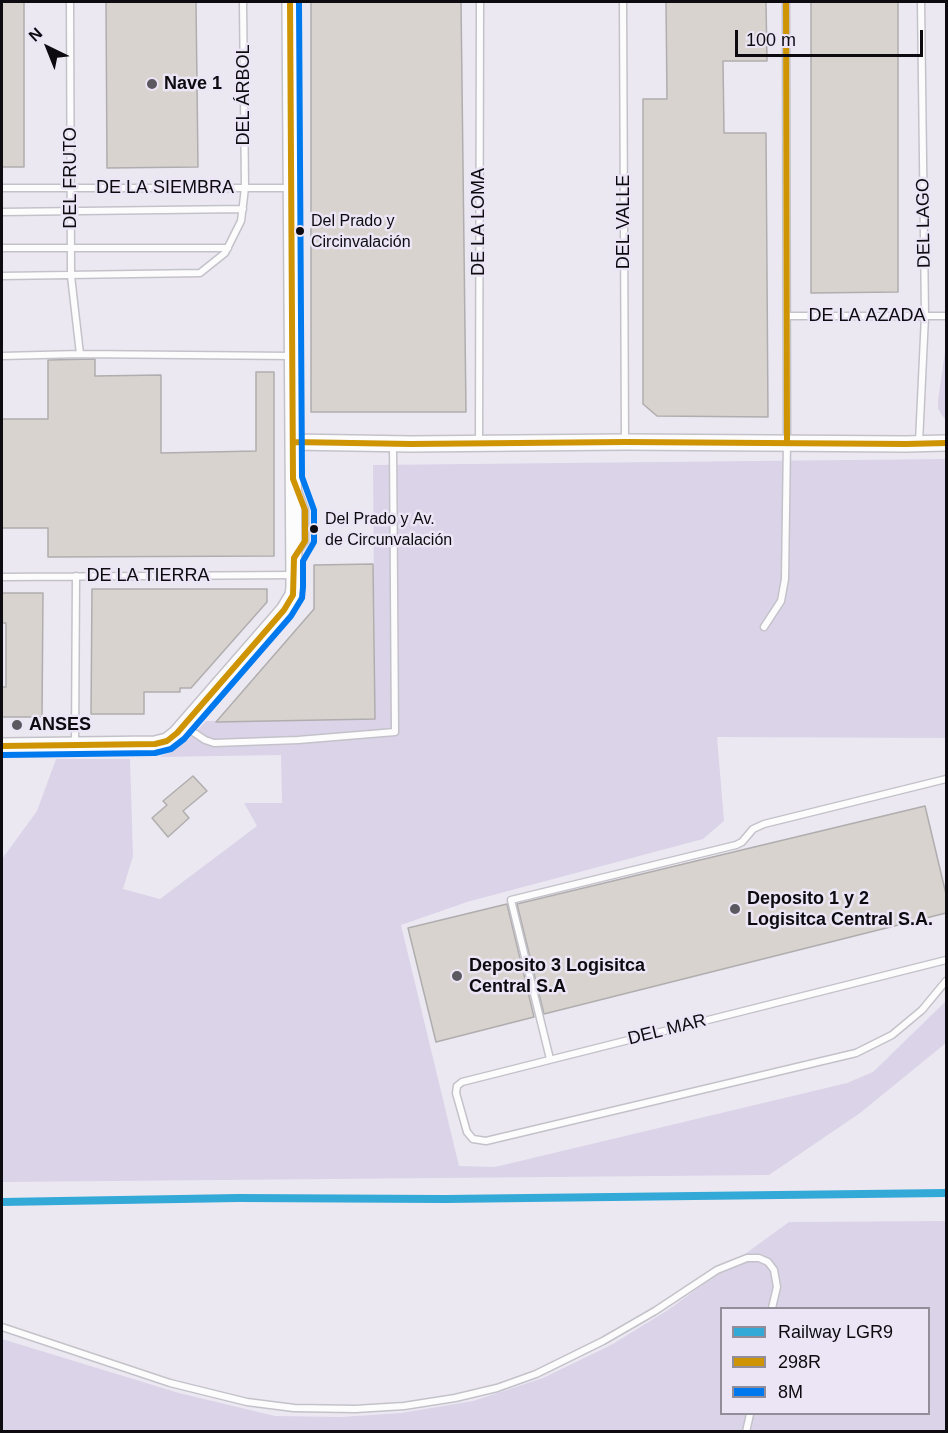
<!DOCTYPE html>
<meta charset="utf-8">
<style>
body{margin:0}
#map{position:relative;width:948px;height:1433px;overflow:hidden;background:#ece8f2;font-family:Helvetica,sans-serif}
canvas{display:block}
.frame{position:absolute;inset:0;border:3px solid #0d0b10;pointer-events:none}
.legend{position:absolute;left:720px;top:1307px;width:210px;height:108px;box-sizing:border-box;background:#ebe5f5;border:2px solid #928e99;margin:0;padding:8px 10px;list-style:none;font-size:18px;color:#0d0b10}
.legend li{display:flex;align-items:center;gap:12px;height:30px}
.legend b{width:30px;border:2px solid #928e99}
.north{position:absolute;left:18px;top:18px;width:60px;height:60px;-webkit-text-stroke:4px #ebe5f5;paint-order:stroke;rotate:317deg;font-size:16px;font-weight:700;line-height:24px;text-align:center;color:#0d0b10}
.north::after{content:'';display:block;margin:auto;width:21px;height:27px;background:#0d0b10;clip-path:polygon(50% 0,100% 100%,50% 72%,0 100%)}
.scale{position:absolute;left:735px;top:30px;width:188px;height:27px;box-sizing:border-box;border:3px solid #0d0b10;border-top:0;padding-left:8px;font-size:18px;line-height:21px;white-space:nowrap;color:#0d0b10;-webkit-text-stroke:4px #ebe5f5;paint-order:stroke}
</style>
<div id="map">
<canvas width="948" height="1433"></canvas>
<div class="frame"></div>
<ul class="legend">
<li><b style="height:8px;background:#33a9d7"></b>Railway LGR9</li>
<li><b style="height:8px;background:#ce9403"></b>298R</li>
<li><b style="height:8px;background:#0079ef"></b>8M</li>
</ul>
<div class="north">N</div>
<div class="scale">100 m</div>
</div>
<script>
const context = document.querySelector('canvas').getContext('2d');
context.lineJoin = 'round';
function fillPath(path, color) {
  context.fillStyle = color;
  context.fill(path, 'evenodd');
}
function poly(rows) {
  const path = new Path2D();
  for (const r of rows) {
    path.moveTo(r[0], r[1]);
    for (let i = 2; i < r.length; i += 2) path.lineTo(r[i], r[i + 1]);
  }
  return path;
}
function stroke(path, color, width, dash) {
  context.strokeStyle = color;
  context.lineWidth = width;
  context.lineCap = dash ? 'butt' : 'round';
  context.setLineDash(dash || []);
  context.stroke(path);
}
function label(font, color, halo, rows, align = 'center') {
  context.font = font + ' Helvetica,sans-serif';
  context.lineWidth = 5;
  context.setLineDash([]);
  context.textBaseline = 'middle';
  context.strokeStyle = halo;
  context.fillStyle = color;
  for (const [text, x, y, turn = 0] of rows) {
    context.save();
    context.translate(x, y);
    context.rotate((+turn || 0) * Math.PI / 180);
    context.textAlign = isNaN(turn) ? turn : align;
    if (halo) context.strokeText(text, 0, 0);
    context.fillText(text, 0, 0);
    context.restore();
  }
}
fillPath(poly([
 [946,345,946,420,941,414,938,408,938,400],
 [946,459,946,738,717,737,724,821,703,839,467,902,401,925,459,1166,495,1167,847,1083,873,1072,946,1001,946,1043,860,1113,769,1175,2,1182,2,859,37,811,56,759,130,759,133,856,123,889,160,899,257,826,244,803,282,803,281,755,159,757,173,751,188,740,206,721,375,719,373,465],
 [946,1221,946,1431,2,1431,2,1339,179,1393,275,1416,341,1417,401,1413,473,1401,543,1378,611,1345,668,1310,789,1222],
 [722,1308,928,1308,928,1414,722,1414]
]), '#dbd3e8');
const building = poly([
 [2,2,24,2,24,167,2,167,2,2],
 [106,2,196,2,198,167,107,168,106,2],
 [311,2,461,2,466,412,311,412,311,2],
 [666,2,766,2,767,61,723,61,724,133,766,133,768,417,657,416,643,404,643,99,667,99,666,2],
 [811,2,898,2,898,292,811,293,811,2],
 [95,359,95,376,161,375,161,453,256,451,256,372,274,372,274,556,48,557,48,528,2,528,2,419,48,419,48,360,95,359],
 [373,564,375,719,216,722,314,609,314,565,373,564],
 [92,589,267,589,267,602,191,688,180,688,180,692,144,692,144,714,91,714,92,589],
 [2,593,43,593,42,717,2,717,2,687,6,687,6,623,2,623,2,593],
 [193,776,207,791,183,811,189,818,168,837,152,818,167,805,163,801,193,776],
 [925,806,946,894,946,913,544,1014,517,904,925,806],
 [507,904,534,1017,436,1042,408,928,507,904]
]);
fillPath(building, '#d8d3cf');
stroke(building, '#b0adae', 1.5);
const service = poly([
 [70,2,71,276,80,354],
 [623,2,625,442],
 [2,188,291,188],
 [2,212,243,209],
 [2,248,228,248],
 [2,276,200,273,225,253,241,221,245,188,243,2],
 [787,316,946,316],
 [2,356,80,354,292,356],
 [479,442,480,2],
 [919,442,925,316,921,2],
 [297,552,305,541,305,510,298,491],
 [2,577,293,575],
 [764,627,781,601,785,579,787,442,786,2],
 [184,726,205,740,214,743,298,740,395,732,393,444],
 [75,745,76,576],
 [946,960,462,1082,457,1086,456,1093,467,1132,473,1139,486,1141,856,1053,892,1035,922,1010,946,981],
 [550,1059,511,900,736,845,742,842,753,829,764,824,946,779],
 [2,1327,170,1383,247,1402,294,1408,355,1409,404,1406,455,1398,497,1388,536,1374,603,1341,655,1311,717,1270,747,1258,759,1258,768,1262,774,1270,777,1287,772,1308],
 [746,1432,750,1414]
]);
const tertiary = poly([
 [293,442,411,444,625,442,906,444,946,443],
 [2,746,155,744,167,741,177,733,284,610,293,595,294,587,290,2]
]);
stroke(service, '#c4c2c9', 9);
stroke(tertiary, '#c4c2c9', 18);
stroke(service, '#fcfcfd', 6);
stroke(tertiary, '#fcfcfd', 15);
stroke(poly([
 [786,2,787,442],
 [293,442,411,444,625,442,906,444,946,443],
 [2,746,155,744,167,741,177,733,284,610,293,595,294,558,305,541,305,510,293,479,290,2]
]), '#ce9403', 6);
stroke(poly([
 [2,755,155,753,171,749,184,739,291,616,302,598,303,587,303,561,314,542,314,510,302,477,299,2]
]), '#0079ef', 6);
stroke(poly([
 [2,1202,238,1198,445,1199,946,1193]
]), '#33a9d7', 8);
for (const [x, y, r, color] of [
 [152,84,6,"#5b585f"],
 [300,231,5,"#0d0b10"],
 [314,529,5,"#0d0b10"],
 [17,725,6,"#5b585f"],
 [735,909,6,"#5b585f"],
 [457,976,6,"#5b585f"]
]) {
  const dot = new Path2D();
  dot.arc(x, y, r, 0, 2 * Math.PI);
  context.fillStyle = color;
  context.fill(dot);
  stroke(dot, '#ebe5f5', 2);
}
label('16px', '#0d0b10', '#ebe5f5', [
 ["Del Prado y",311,222],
 ["Circinvalación",311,243],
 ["Del Prado y Av.",325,520],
 ["de Circunvalación",325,541]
], 'left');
label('bold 18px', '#0d0b10', '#ebe5f5', [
 ["Nave 1",164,84],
 ["ANSES",29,725],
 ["Deposito 1 y 2",747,899],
 ["Logisitca Central S.A.",747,920],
 ["Deposito 3 Logisitca",469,966],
 ["Central S.A",469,987]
], 'left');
label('18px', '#0d0b10', '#ebe5f5', [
 ["DEL ÁRBOL",244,95,-90],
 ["DEL FRUTO",71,178,-90],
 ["DE LA SIEMBRA",165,188],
 ["DE LA LOMA",479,222,-90],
 ["DEL VALLE",624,222,-90],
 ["DEL LAGO",924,223,-91],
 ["DE LA AZADA",867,316],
 ["DE LA TIERRA",148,576],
 ["DEL MAR",667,1030,-14]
]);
</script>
